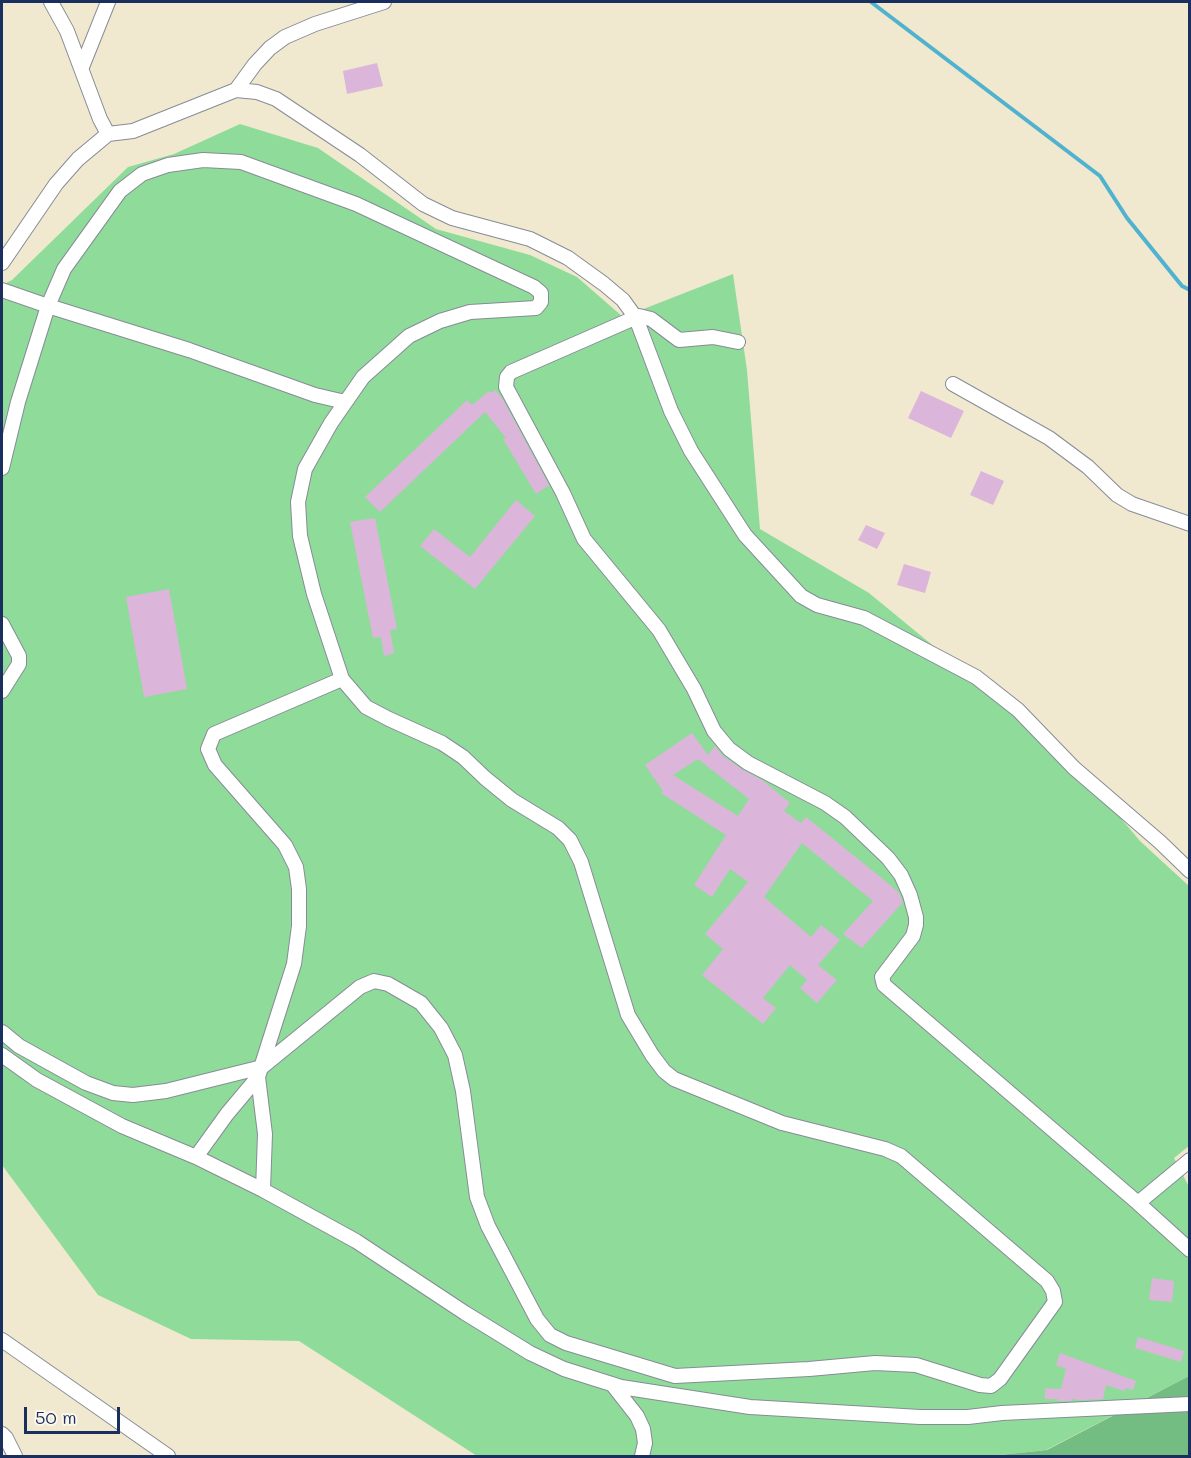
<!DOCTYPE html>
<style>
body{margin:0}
#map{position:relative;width:1191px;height:1458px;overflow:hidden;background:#f1e9cf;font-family:Mali,sans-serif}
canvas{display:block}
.frame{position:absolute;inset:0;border:3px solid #1b2f5e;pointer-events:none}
.scale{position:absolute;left:24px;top:1407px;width:96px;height:27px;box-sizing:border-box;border:3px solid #1b2f5e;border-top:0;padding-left:8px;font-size:18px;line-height:21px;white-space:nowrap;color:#1b2f5e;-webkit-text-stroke:4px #fbf7ec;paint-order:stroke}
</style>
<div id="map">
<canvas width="1191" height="1458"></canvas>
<div class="frame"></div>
<div class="scale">50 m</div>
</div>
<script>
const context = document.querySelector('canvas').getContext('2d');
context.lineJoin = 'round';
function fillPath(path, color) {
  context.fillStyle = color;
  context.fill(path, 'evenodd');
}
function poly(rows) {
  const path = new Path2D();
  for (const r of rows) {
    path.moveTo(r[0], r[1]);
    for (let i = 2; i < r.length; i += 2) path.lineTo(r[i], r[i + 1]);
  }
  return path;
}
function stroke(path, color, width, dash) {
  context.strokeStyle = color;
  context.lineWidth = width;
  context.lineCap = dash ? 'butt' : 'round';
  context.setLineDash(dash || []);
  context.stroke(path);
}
fillPath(poly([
 [240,124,318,148,436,229,530,255,577,277,623,317,733,274,747,370,760,529,869,593,1071,759,1140,841,1189,886,1189,1146,1174,1158,1189,1187,1189,1376,1046,1450,991,1456,477,1456,299,1341,191,1339,98,1295,2,1165,2,285,12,280,128,167,174,154]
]), '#8fdc9a');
fillPath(poly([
 [1189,1376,1189,1456,991,1456,1047,1450]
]), '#73bc82');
stroke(poly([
 [871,2,1100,176,1127,218,1182,286,1190,290]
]), '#50b2cf', 4);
fillPath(poly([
 [377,63,383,86,347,94,343,71],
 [495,390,502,398,549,485,536,494,503,439,506,438,485,412,380,512,365,497,467,400,472,405,489,391,491,393],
 [921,391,964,411,951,438,908,418],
 [981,471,1004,481,993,505,970,495],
 [516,500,535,516,475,589,420,546,434,529,470,557],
 [375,518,397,629,390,630,394,653,384,656,381,637,373,638,350,522],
 [866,525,885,533,877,549,858,540],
 [904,564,931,572,925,593,897,585],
 [169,589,187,689,144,697,126,597],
 [692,733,708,755,715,746,723,756,743,770,762,780,790,803,784,811,801,823,806,817,889,884,899,893,903,902,862,948,843,934,873,901,802,843,764,897,811,937,821,925,840,940,818,965,837,980,817,1003,800,988,807,980,790,965,763,998,776,1008,763,1024,702,975,723,949,705,934,748,882,730,869,712,897,694,885,726,835,661,793,663,791,645,765],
 [698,759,749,799,738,816,673,775],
 [1152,1278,1174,1281,1172,1302,1149,1300],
 [1138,1337,1184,1351,1181,1362,1135,1348],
 [1060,1353,1136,1381,1133,1390,1126,1388,1124,1391,1106,1385,1103,1399,1080,1400,1072,1399,1072,1401,1057,1401,1058,1399,1045,1399,1045,1388,1061,1389,1066,1369,1056,1365]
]), '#dcb5da');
const minor = poly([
 [51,2,67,31,100,119,108,134],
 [82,67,108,2],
 [236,90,255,64,270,48,285,37,315,24,384,2],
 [2,263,56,184,78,159,108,134,133,131,236,90,257,92,276,99,360,155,423,204,452,218,530,239,568,258,604,284,623,300,636,318,671,411,691,451,745,535,801,596,817,605,864,618,976,677,1018,710,1074,768,1160,842,1190,871],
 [2,290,48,306,189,350,315,395,345,402],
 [738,342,713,337,679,340,651,319,639,316,511,372,507,377,506,387,563,493,584,539,659,630,694,689,714,731,729,749,748,763,825,803,845,817,888,858,901,875,910,895,916,917,916,925,913,936,882,977,884,985,1138,1203,1190,1250],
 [953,384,1049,438,1088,467,1117,495,1132,504,1190,524],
 [2,468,18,402,48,306,64,269,120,191,142,174,168,165,203,160,241,162,356,204,534,287,541,293,541,302,536,308,470,312,440,321,409,336,363,377,331,423,305,469,298,502,300,536,314,594,342,679,366,707,389,719,442,743,463,757,485,778,512,800,558,828,570,840,581,862,628,1015,652,1055,664,1071,674,1079,782,1123,885,1149,901,1156,1047,1281,1053,1291,1055,1302,1000,1379,991,1386,980,1385,916,1365,875,1363,809,1369,675,1376,566,1343,550,1335,537,1319,488,1226,477,1197,463,1091,455,1055,441,1028,421,1003,388,984,374,981,360,987,262,1067,166,1091,133,1095,113,1093,86,1083,19,1046,2,1032],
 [2,624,19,656,19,664,2,691],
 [2,1055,37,1080,122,1126,196,1157,263,1190,356,1241,465,1313,530,1353,564,1369,621,1387,750,1407,920,1417,968,1417,1002,1413,1190,1404],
 [258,1077,265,1134,263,1190],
 [196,1157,227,1114,258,1077,294,964,299,926,299,889,296,867,285,845,215,765,208,749,214,734,342,679],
 [1138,1203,1190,1160],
 [2,1340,168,1456],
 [612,1384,637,1416,643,1429,645,1443,642,1456],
 [2,1434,6,1438,15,1456]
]);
stroke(minor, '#868c96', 16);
stroke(minor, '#fff', 14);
</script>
